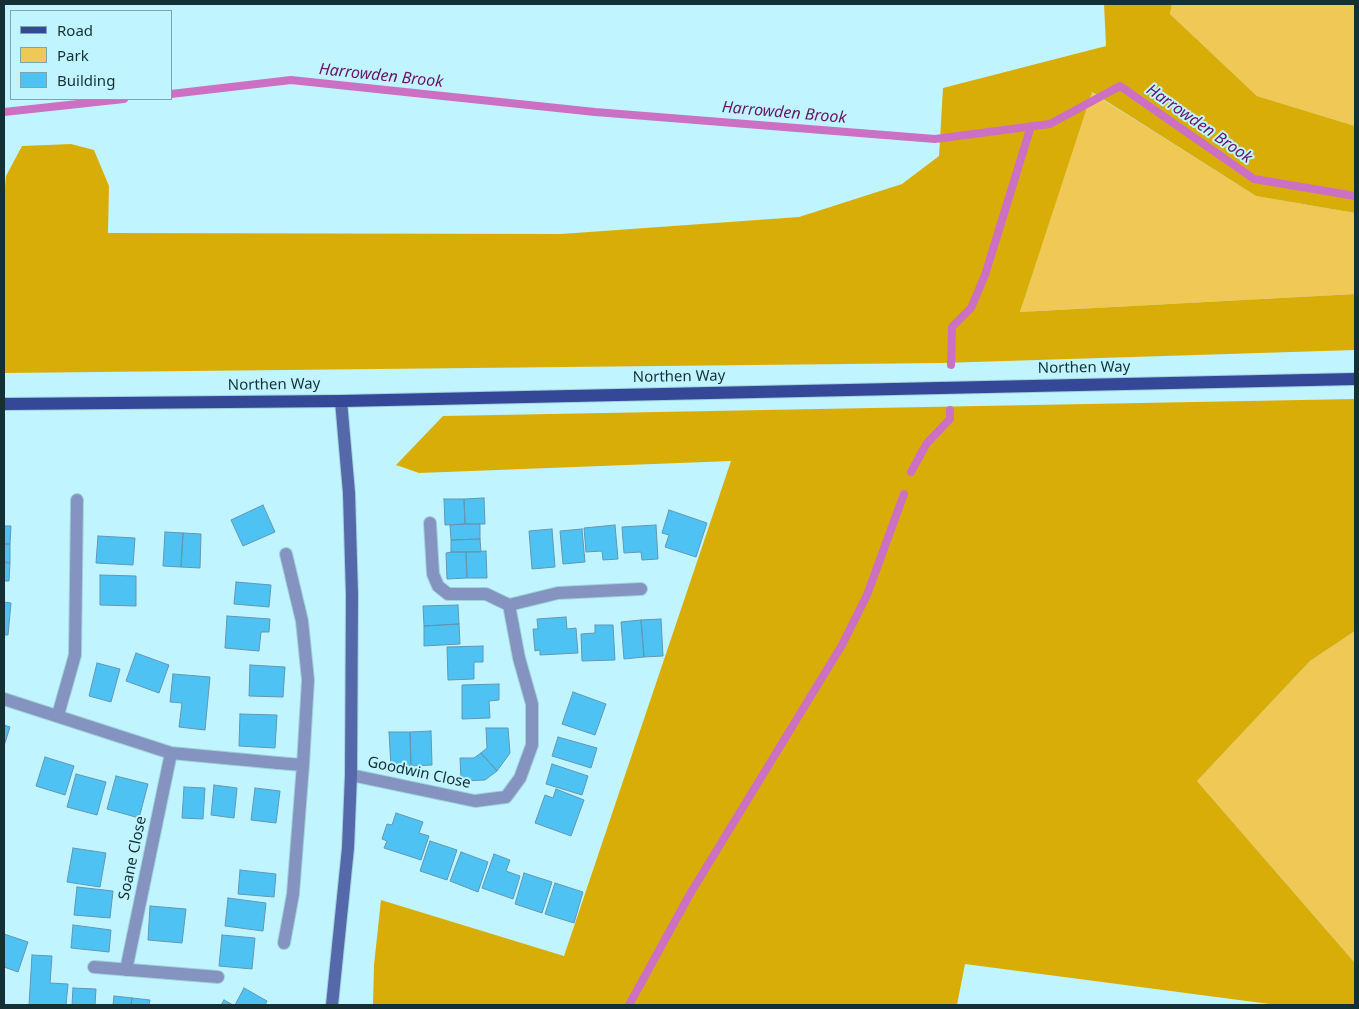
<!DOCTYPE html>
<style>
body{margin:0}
#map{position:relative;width:1359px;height:1009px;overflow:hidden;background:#c0f5ff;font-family:"Noto Sans",sans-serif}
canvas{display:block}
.frame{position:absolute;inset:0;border:5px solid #143035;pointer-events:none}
.legend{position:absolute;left:10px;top:10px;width:162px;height:90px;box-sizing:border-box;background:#c0f5ff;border:1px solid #7ba6ae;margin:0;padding:6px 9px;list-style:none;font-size:15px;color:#143035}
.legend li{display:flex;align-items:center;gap:10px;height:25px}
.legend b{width:25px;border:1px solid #7ba6ae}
</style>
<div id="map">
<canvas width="1359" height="1009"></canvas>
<div class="frame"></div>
<ul class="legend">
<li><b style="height:6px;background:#354797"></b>Road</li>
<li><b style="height:14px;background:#efc855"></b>Park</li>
<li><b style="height:14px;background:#4fc2f4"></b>Building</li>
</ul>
</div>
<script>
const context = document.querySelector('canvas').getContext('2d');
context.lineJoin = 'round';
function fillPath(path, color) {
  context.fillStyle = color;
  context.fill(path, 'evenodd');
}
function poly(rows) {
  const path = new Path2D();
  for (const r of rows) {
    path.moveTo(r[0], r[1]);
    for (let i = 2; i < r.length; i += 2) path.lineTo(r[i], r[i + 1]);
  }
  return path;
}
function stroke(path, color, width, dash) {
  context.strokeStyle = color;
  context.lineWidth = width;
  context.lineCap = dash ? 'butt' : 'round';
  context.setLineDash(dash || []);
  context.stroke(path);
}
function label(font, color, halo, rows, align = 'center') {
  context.font = font + ' "Noto Sans",sans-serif';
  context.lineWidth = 4;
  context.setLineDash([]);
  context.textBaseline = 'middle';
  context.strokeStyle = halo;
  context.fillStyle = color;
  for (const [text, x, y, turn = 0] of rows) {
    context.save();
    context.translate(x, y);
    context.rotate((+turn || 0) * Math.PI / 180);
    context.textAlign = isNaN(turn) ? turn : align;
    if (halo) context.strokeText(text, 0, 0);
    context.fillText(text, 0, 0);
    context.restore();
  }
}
fillPath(poly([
 [1172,4,1355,4,1355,126,1257,96,1170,14],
 [1091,92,1256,196,1355,213,1355,294,1020,312],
 [1355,631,1355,963,1197,781,1310,661]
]), '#efc855');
fillPath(poly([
 [1104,4,1172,4,1170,14,1257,96,1355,126,1355,213,1256,196,1092,92,1020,312,1355,294,1355,350,942,363,4,373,4,198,6,176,22,146,71,144,94,150,109,186,108,233,561,234,799,217,902,184,939,156,943,88,1106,46],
 [1355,399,1355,631,1310,661,1197,781,1355,963,1355,1005,1277,1005,965,964,957,1005,373,1005,374,965,381,900,564,956,731,461,419,473,396,465,443,416]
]), '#d9ad07');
stroke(poly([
 [171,94,291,80,595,112,935,139,1050,124,1120,86,1254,179,1355,196],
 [4,112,124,99],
 [951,365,952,327,971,308,985,275,1031,126],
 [911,472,927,443,950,419,950,410],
 [629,1005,690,894,842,645,867,595,904,494]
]), '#cc70c4', 8);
const building = poly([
 [484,498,485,524,465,524,464,499,484,498],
 [444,499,464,499,465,524,445,525,444,499],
 [263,505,275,532,243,546,231,520,263,505],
 [669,510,707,523,696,557,665,547,669,535,662,533,669,510],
 [465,524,480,524,480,539,451,540,450,525,465,524],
 [615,525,618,559,603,560,602,551,586,552,584,528,615,525],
 [656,525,658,559,642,560,641,552,624,553,622,527,656,525],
 [4,526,11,526,10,544,4,544,4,526],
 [552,529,555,567,532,569,529,531,552,529],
 [582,529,585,562,563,564,560,531,582,529],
 [165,532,183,533,181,567,163,566,165,532],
 [183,533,201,534,200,568,181,567,183,533],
 [98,536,135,538,133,565,96,563,98,536],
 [480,539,481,552,451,552,451,540,480,539],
 [4,544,10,544,10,563,4,562,4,544],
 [486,551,487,578,467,578,466,552,486,551],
 [451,552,466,552,467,578,447,579,446,553,451,552],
 [4,562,10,563,9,581,4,581,4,562],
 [100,575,136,576,136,606,100,605,100,575],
 [236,582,271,585,269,607,234,604,236,582],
 [4,602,11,603,8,635,4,635,4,602],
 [458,605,459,624,424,626,423,606,458,605],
 [227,616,270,619,269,632,261,632,259,651,225,648,227,616],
 [566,617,567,629,576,628,578,653,540,655,540,650,535,651,533,629,538,629,537,619,566,617],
 [661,619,663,656,644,657,641,620,661,619],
 [641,620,644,657,624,659,621,622,641,620],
 [459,624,460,644,424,646,424,626,459,624],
 [595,625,613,625,615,660,582,661,581,634,595,633,595,625],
 [483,646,483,662,474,662,474,679,448,680,447,647,483,646],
 [136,653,169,665,159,693,126,681,136,653],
 [97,663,120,669,111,702,89,696,97,663],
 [250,665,285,667,283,697,249,696,250,665],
 [173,674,210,677,205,730,179,727,182,703,170,702,173,674],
 [499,684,499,700,489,701,490,718,462,719,462,685,499,684],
 [573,692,606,704,595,735,562,724,573,692],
 [240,714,277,715,275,748,239,746,240,714],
 [4,725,10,727,4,746,4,725],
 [486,728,508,728,510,753,497,771,481,753,487,748,486,728],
 [431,731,432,765,411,766,410,732,431,731],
 [389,732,410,732,411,766,391,767,389,732],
 [558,737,597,748,591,768,552,756,558,737],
 [481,753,497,771,485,780,461,781,460,758,474,758,481,753],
 [45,757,74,766,65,795,36,786,45,757],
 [552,764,588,776,582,795,546,784,552,764],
 [76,774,106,782,97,815,67,807,76,774],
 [116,776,148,784,139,818,107,809,116,776],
 [214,785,237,788,234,818,211,815,214,785],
 [184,787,205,788,203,819,182,818,184,787],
 [255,788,280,791,276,823,251,820,255,788],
 [556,789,584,800,571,836,535,823,545,795,553,798,556,789],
 [396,813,423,822,419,833,429,836,421,860,384,848,387,841,382,839,387,824,392,825,396,813],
 [430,841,457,850,447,880,420,871,430,841],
 [73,848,106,853,100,887,67,882,73,848],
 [461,852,488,862,478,892,450,881,461,852],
 [494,854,510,860,506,871,520,876,513,899,482,888,494,854],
 [240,870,276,874,274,897,238,894,240,870],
 [524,873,552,882,542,913,515,904,524,873],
 [555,883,583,892,574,923,545,914,555,883],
 [77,887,113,891,110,918,74,915,77,887],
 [228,898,266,903,263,931,225,926,228,898],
 [150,906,186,909,182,943,148,940,150,906],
 [73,925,111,930,109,952,71,948,73,925],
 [4,934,28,942,18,972,4,967,4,934],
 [222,935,255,938,252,969,219,966,222,935],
 [32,955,52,956,50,983,68,984,66,1005,29,1005,32,955],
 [73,988,96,989,95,1005,72,1005,73,988],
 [244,988,267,1001,265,1005,235,1005,244,988],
 [114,996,132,998,131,1005,113,1005,114,996],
 [132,998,150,1000,149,1005,131,1005,132,998],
 [224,1000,233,1005,221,1005,224,1000]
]);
fillPath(building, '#4fc2f4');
stroke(building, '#6297b2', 1);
const lane = poly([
 [430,523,433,574,438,586,448,594,486,594,509,605],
 [278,763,303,765,308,680,302,621,286,554],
 [284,943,293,894,303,765],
 [156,972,218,977]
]);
const street = poly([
 [4,699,171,753,278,763],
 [58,715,75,655,77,500],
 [351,775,475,801,506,797,520,778,532,745,532,704,519,658,509,605,558,593,641,589],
 [94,967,156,972],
 [126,970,171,753]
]);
const secondary = poly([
 [332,1005,348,848,351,775,352,595,349,493,341,401]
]);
const primary = poly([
 [4,404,341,401,1355,379]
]);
stroke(lane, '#a1d2db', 14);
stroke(street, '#a1d2db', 14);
stroke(secondary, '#a1d2db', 14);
stroke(primary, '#a1d2db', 14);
stroke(lane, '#8493c0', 12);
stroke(street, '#8493c0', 12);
stroke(secondary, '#5568a9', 12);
stroke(primary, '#354797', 12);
label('15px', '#143035', '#c0f5ff', [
 ["Northen Way",1084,368,-1],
 ["Northen Way",679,377,-1],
 ["Northen Way",274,385,-1],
 ["Goodwin Close",419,773,12],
 ["Soane Close",133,858,-78]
]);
label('italic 16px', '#691464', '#c0f5ff', [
 ["Harrowden Brook",381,76,6],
 ["Harrowden Brook",784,113,5],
 ["Harrowden Brook",1199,124,35]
]);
</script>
